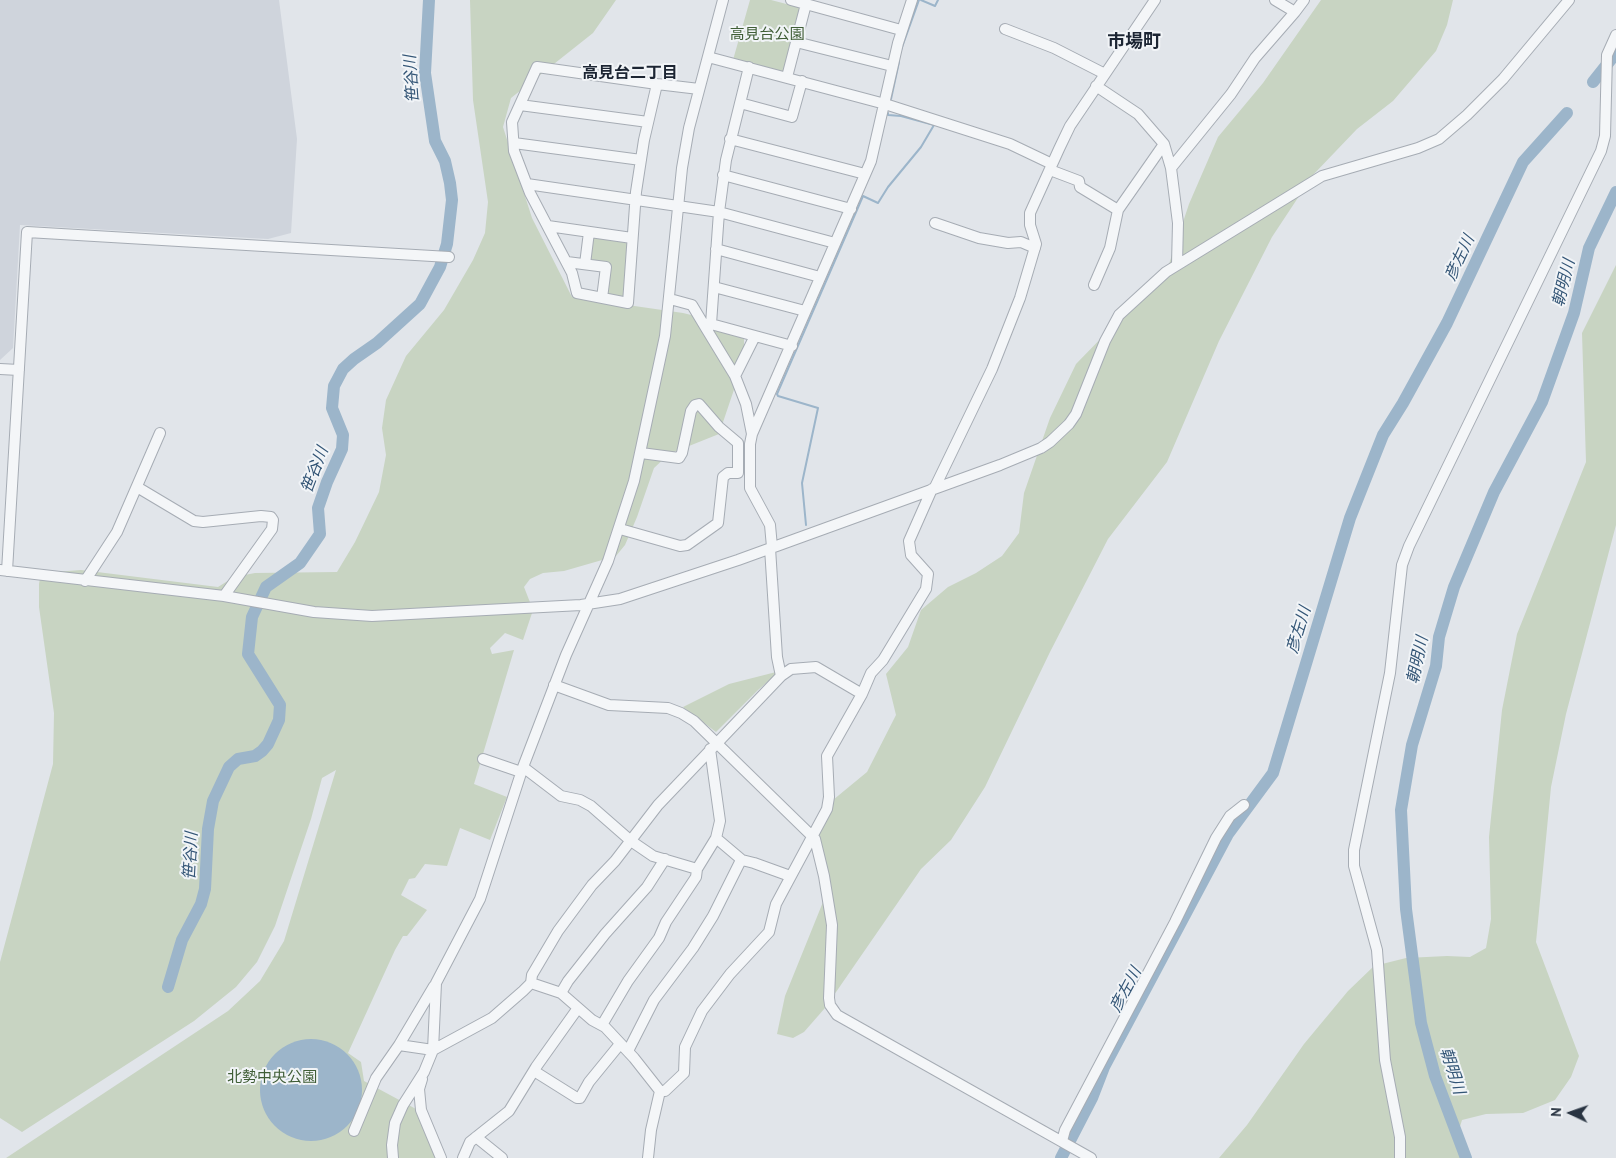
<!DOCTYPE html>
<meta charset="utf-8">
<style>
body{margin:0}
#map{position:relative;width:1616px;height:1158px;overflow:hidden;background:#e1e5ea;font-family:"PT Sans",sans-serif}
canvas{display:block}
.north{position:absolute;left:1546px;top:1088px;width:50px;height:50px;-webkit-text-stroke:4px #f1f4f7;paint-order:stroke;rotate:273deg;font-size:14px;font-weight:700;line-height:20px;text-align:center;color:#293442}
.north::after{content:'';display:block;margin:auto;width:18px;height:22px;background:#293442;clip-path:polygon(50% 0,100% 100%,50% 72%,0 100%)}
</style>
<div id="map">
<canvas width="1616" height="1158"></canvas>
<div class="north">N</div>
</div>
<script>
const context = document.querySelector('canvas').getContext('2d');
context.lineJoin = 'round';
function fillPath(path, color) {
  context.fillStyle = color;
  context.fill(path, 'evenodd');
}
function poly(rows) {
  const path = new Path2D();
  for (const r of rows) {
    if (r.length === 3) {
      path.moveTo(r[0] + r[2], r[1]);
      path.arc(r[0], r[1], r[2], 0, 2 * Math.PI);
      continue;
    }
    path.moveTo(r[0], r[1]);
    for (let i = 2; i < r.length; i += 2) path.lineTo(r[i], r[i + 1]);
  }
  return path;
}
function stroke(path, color, width, dash) {
  context.strokeStyle = color;
  context.lineWidth = width;
  context.lineCap = dash ? 'butt' : 'round';
  context.setLineDash(dash || []);
  context.stroke(path);
}
function label(font, color, halo, rows, align = 'center') {
  context.font = font + ' "PT Sans","Noto Sans JP",sans-serif';
  context.lineWidth = 4;
  context.setLineDash([]);
  context.textBaseline = 'middle';
  context.strokeStyle = halo;
  context.fillStyle = color;
  for (const [text, x, y, turn = 0] of rows) {
    context.save();
    context.translate(x, y);
    context.rotate((+turn || 0) * Math.PI / 180);
    context.textAlign = isNaN(turn) ? turn : align;
    if (halo) context.strokeText(text, 0, 0);
    context.fillText(text, 0, 0);
    context.restore();
  }
}
fillPath(poly([
 [0,0,279,0,297,139,291,233,268,239,20,225,13,348,0,360]
]), '#cfd4dc');
fillPath(poly([
 [470,0,616,0,593,33,511,98,503,127,532,218,572,297,683,313,728,324,744,338,744,360,719,434,669,454,654,468,637,517,625,545,616,556,564,571,543,573,530,579,524,587,533,610,523,640,505,633,490,648,492,654,514,650,474,784,507,797,490,840,460,828,447,866,425,864,415,878,409,879,401,895,427,910,407,936,403,936,395,950,348,1053,361,1062,364,1081,416,1109,437,1158,6,1158,228,1011,260,981,284,941,336,770,322,778,311,819,275,926,257,962,236,987,194,1021,22,1132,0,1118,0,962,53,764,54,713,39,607,39,584,41,573,81,570,218,587,234,577,255,573,337,572,355,542,379,492,386,455,382,428,386,400,406,356,444,310,473,260,485,233,488,202,473,100],
 [750,0,771,0,798,7,801,11,785,69,781,73,733,60],
 [1321,0,1453,0,1447,25,1436,51,1393,101,1357,129,1313,175,1272,237,1219,341,1167,462,1108,539,1050,652,985,787,951,840,921,869,825,1008,804,1032,793,1038,777,1034,785,996,823,902,823,886,817,862,819,832,833,800,867,772,896,715,886,674,908,647,921,610,948,587,976,573,1002,556,1019,533,1024,493,1050,418,1076,364,1148,290,1169,264,1189,204,1218,137,1263,83],
 [590,235,625,240,628,244,626,296,621,299,605,296,609,266,588,263],
 [1616,265,1616,525,1566,714,1551,787,1536,942,1579,1056,1571,1077,1555,1100,1523,1113,1486,1114,1462,1120,1458,1133,1461,1158,1219,1158,1247,1125,1304,1044,1348,991,1374,966,1406,958,1447,956,1470,957,1486,948,1491,919,1489,837,1502,710,1517,634,1586,462,1582,333],
 [780,671,758,690,716,732,683,707,729,684]
]), '#c8d4c2');
fillPath(poly([
 [311,1090,51]
]), '#9cb5ca');
stroke(poly([
 [921,0,935,6,938,0],
 [901,50,919,0],
 [891,99,899,62],
 [806,525,802,483,818,408,778,396,777,394,863,196,878,203,888,187,921,147,934,125,901,116,888,115,888,113]
]), '#9cb5ca', 2);
stroke(poly([
 [1593,82,1616,53],
 [168,987,182,940,201,904,205,889,208,829,213,801,229,767,238,759,255,756,262,751,268,744,279,720,280,705,248,654,252,617,266,587,300,563,320,534,318,508,327,482,342,449,343,435,332,408,334,386,343,369,354,359,377,343,420,304,440,267,447,244,452,200,450,183,445,161,435,141,425,73,429,0],
 [1061,1158,1092,1098,1104,1067,1228,834,1273,773,1350,518,1383,435,1403,403,1447,323,1523,162,1567,113],
 [1466,1158,1435,1076,1421,1023,1406,909,1401,810,1412,745,1436,666,1439,637,1454,587,1494,492,1542,402,1574,313,1589,248,1616,192]
]), '#9cb5ca', 12);
const minor = poly([
 [791,0,901,30],
 [1275,0,1295,12,1304,0],
 [1005,29,1054,48,1105,74],
 [796,42,892,66],
 [708,57,885,104,1010,144,1052,164],
 [749,67,726,160,719,212,711,324,707,330,735,376,746,404,752,434],
 [787,77,806,4],
 [657,84,644,140,636,192,628,303,577,293,572,273,530,193,514,151,512,122,537,67,657,84,699,89],
 [1096,86,1138,114,1164,144,1171,168,1231,94,1255,58,1295,12],
 [740,103,792,117,802,81],
 [520,105,648,122],
 [730,139,865,174],
 [514,143,641,160],
 [1171,168,1178,223,1177,264],
 [1050,170,1079,181,1080,187,1118,210],
 [723,175,851,209],
 [527,184,719,212,835,243],
 [935,223,979,238,1008,243,1021,242,1035,248],
 [548,226,632,238],
 [716,249,820,277],
 [567,262,606,267,602,298],
 [585,264,589,232],
 [1094,285,1110,248,1118,210,1164,144],
 [714,287,805,311],
 [670,299,692,305,707,330],
 [711,324,792,346],
 [0,369,19,370],
 [735,376,755,336],
 [137,487,194,521,203,522,261,516,271,517,273,520,272,529,224,596],
 [935,487,992,369,1020,298,1036,244,1030,225,1030,213,1059,149,1070,126,1155,0],
 [620,529,680,546,687,545,718,523,723,477,728,473,738,473,738,443,719,427,699,404,695,405,691,411,682,453,679,458,641,453],
 [772,547,770,525,750,488,750,444,752,434,871,161,898,43,912,0],
 [770,548,777,657,781,676],
 [0,570,224,596,314,612,372,616,581,605,620,599,738,560,1000,465,1041,448,1050,442,1069,424,1076,414,1105,341,1119,315,1166,272,1322,176,1418,148,1439,139,1467,115,1503,79,1569,0],
 [7,571,27,232,449,257],
 [85,581,117,532,160,433],
 [554,685,609,705,668,708,681,713,694,721,815,839,824,876,832,925,829,998,830,1005,837,1015,1091,1158],
 [483,759,521,772],
 [523,767,561,796,580,800,591,806,631,841,653,856,697,869],
 [716,838,742,860],
 [531,983,561,993,592,1020,605,1027,634,1058,660,1091],
 [561,993,568,981,605,934,647,887,665,859],
 [602,1025,628,981,659,938,666,922,696,877,697,869,716,838,720,821,710,749],
 [399,1045,433,1050,492,1018,523,991,531,983,532,975,558,931,592,885,615,861,658,805,781,676,791,669,816,667,862,694],
 [628,1051,654,1000,693,948,713,916,740,862,742,860,754,863,790,876],
 [534,1071,577,1098,580,1098,589,1082,620,1044],
 [422,1079,419,1089,421,1110,441,1158],
 [660,1091,665,1091,684,1073,685,1047,702,1011,730,974,769,932,776,904,827,809,829,797,827,756,862,694,871,673,883,660,926,589,928,574,911,555,909,541,932,489],
 [354,1131,376,1078,399,1045,434,986],
 [476,1137,502,1158],
 [1062,1141,1065,1130,1175,922,1216,838,1230,816,1244,805],
 [393,1158,392,1145,395,1123,403,1105,424,1072,433,1050,436,983,480,899,523,767,566,655,608,561,634,481,665,336,682,168,689,128,723,0],
 [463,1158,470,1142,509,1111,536,1067,578,1008],
 [648,1158,651,1130,660,1091],
 [1400,1158,1400,1137,1385,1060,1377,950,1354,866,1354,850,1390,673,1402,565,1409,546,1601,151,1605,136,1607,55,1616,35]
]);
stroke(minor, '#a6acb4', 12);
stroke(minor, '#f4f6f8', 10);
label('15px', '#405e37', '#f1f4f7', [
 ["高見台公園",767,35],
 ["北勢中央公園",272,1078]
]);
label('bold 16px', '#1c2533', '#f1f4f7', [
 ["高見台二丁目",630,73]
]);
label('italic 16px', '#335576', '#f1f4f7', [
 ["笹谷川",412,79,-94],
 ["彦左川",1460,258,-65],
 ["朝明川",1564,283,-76],
 ["笹谷川",315,470,-69],
 ["彦左川",1299,630,-73],
 ["朝明川",1418,660,-78],
 ["笹谷川",191,856,-87],
 ["彦左川",1126,990,-62],
 ["朝明川",1452,1071,72]
]);
label('bold 18px', '#1c2533', '#f1f4f7', [
 ["市場町",1134,42]
]);
</script>
